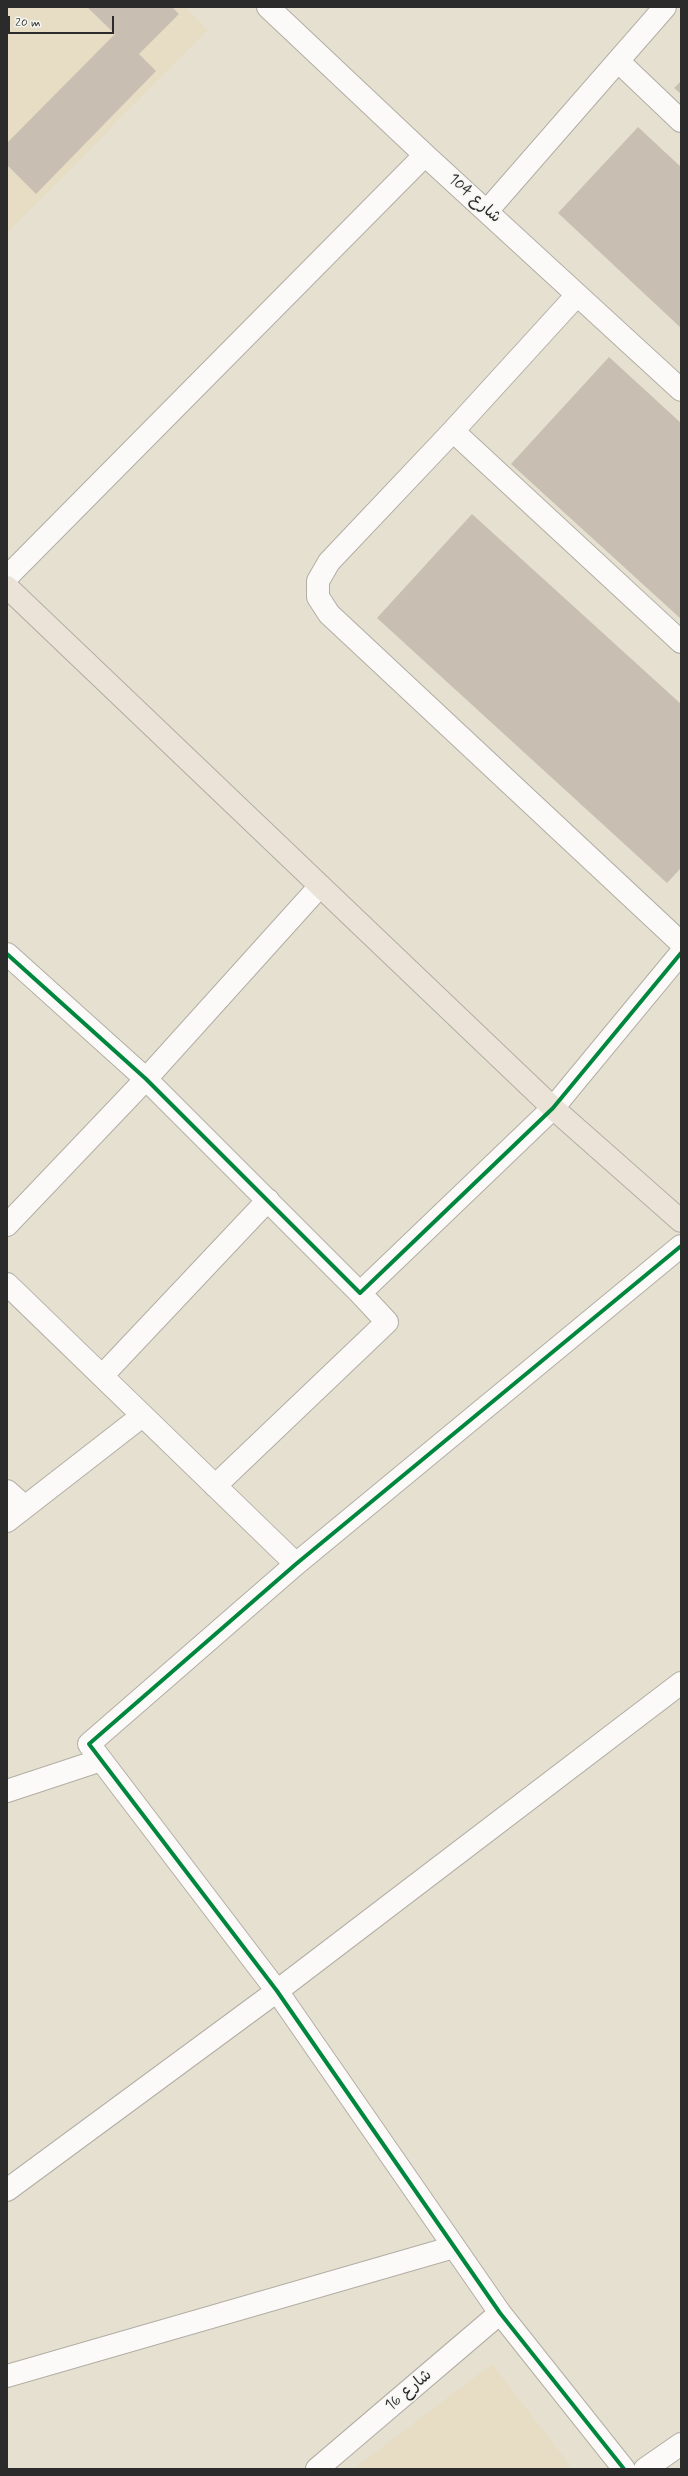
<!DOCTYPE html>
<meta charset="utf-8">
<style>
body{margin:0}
#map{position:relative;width:688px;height:2476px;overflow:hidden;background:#e6e0d1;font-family:Mynerve,sans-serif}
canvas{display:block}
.frame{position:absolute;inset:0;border:8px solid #2b2b2b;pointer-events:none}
.scale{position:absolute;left:8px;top:16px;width:106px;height:18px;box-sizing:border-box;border:2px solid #2b2b2b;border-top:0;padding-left:5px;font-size:12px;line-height:14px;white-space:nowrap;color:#2b2b2b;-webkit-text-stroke:3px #f6f6f2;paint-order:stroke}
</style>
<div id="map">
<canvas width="688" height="2476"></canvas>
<div class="frame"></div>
<div class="scale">20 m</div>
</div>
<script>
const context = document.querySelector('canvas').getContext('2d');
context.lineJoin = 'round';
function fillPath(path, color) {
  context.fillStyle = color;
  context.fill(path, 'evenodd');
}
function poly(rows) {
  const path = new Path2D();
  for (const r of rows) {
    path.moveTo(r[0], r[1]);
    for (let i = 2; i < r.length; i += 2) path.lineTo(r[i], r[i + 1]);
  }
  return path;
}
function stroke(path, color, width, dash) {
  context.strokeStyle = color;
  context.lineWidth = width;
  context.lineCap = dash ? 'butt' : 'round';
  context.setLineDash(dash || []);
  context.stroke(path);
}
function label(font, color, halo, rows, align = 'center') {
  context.font = font + ' Mynerve,"Playpen Sans Arabic",sans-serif';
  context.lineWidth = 3.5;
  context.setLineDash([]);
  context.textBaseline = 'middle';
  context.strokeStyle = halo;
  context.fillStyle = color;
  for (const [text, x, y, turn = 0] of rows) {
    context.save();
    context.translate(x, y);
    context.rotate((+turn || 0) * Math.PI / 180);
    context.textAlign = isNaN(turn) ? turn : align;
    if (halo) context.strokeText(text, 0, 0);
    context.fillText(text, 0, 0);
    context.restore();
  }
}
fillPath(poly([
 [7,7,185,7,208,30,7,233],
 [492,2364,573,2469,353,2469]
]), '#e7ddc4');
fillPath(poly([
 [87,7,172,7,179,14,139,54,156,71,36,194,7,165,7,143,115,34],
 [681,81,681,94,674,88],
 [638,127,681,167,681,328,558,213],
 [609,357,681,423,681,619,511,464],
 [472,514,681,704,681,868,667,883,377,618]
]), '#c8bfb2');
const minor = poly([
 [268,7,425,155,681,390],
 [618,61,681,121],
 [487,211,665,7],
 [577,295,453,431,329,562,318,581,318,597,329,614,681,943],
 [453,431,681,642],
 [7,577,425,155],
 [7,954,146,1079,360,1293,553,1108,681,953],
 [7,1225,146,1079,320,886],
 [7,1284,296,1564],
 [102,1376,268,1200],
 [215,1486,387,1322,360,1293],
 [7,1491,25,1507],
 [7,1521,142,1416],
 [7,1791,101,1760],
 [7,2190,277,1991,681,1683],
 [7,2376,454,2247],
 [317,2469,500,2313],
 [624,2469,500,2313,277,1991,89,1744,296,1564,681,1246],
 [645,2469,681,2444]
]);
const major = poly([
 [7,587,553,1108,681,1221]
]);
stroke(minor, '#b2aea4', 24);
stroke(major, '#b2aea4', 24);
stroke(minor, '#fbfaf8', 22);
stroke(major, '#ebe3d8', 22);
stroke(poly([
 [7,954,146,1079,360,1293,553,1108,681,953],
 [624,2469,500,2313,277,1991,89,1744,296,1564,681,1246]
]), '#00873e', 4);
label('16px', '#2b2b2b', '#f6f6f2', [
 ["شارع 104",474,199,42],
 ["شارع 16",409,2391,-40]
]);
</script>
